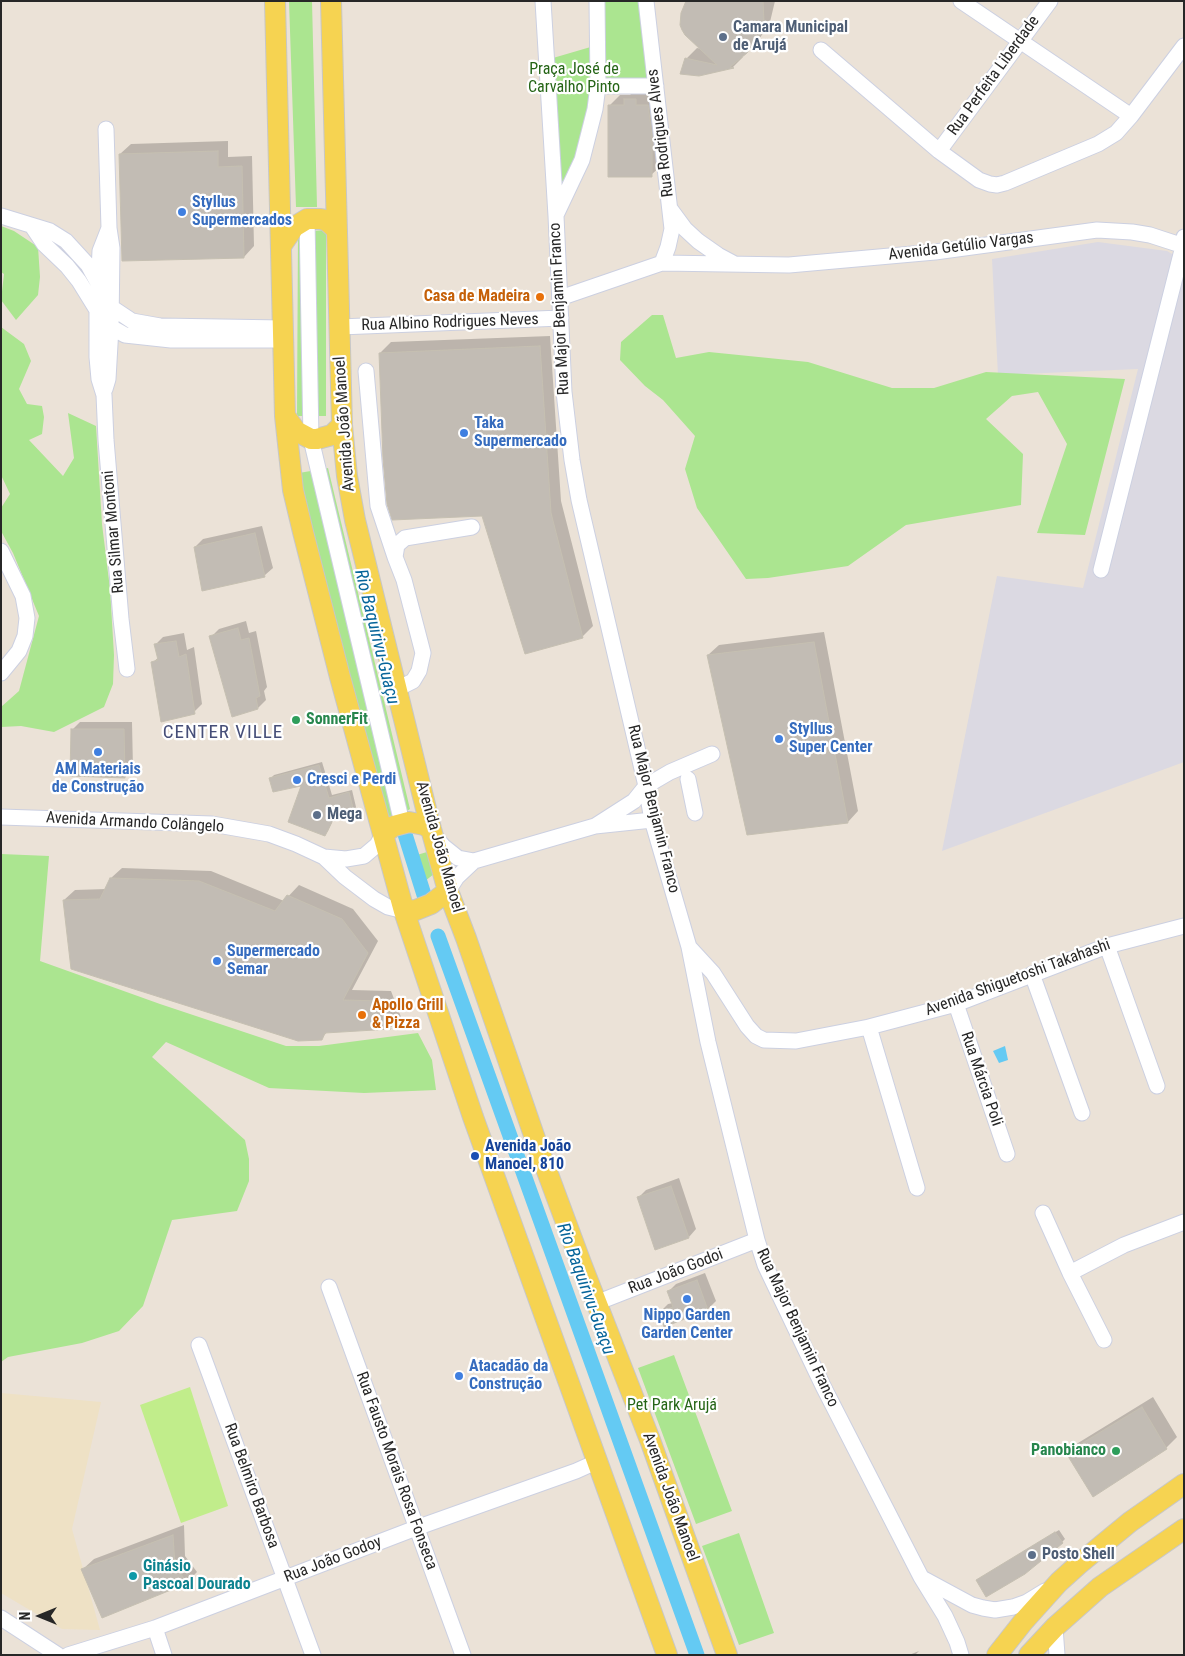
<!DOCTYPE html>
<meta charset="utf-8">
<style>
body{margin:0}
#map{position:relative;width:1185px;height:1656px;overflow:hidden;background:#ebe2d7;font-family:"Roboto Condensed",sans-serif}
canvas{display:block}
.frame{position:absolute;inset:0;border:2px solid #272727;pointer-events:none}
.north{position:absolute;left:15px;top:1591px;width:50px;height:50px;-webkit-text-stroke:4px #fff;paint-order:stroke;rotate:270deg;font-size:14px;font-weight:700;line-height:20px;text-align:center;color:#272727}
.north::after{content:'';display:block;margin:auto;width:18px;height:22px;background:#272727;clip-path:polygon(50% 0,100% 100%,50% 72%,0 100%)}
</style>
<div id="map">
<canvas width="1185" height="1656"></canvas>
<div class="frame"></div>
<div class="north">N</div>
</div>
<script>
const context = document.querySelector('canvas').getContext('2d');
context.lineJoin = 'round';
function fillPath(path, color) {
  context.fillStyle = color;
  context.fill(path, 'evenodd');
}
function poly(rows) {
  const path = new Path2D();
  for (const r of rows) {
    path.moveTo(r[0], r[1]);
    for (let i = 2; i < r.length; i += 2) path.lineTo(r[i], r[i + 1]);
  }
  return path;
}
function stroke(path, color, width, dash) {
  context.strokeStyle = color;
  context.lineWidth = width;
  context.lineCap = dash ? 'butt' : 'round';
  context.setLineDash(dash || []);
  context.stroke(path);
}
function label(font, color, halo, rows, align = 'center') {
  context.font = font + ' "Roboto Condensed",sans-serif';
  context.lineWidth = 4.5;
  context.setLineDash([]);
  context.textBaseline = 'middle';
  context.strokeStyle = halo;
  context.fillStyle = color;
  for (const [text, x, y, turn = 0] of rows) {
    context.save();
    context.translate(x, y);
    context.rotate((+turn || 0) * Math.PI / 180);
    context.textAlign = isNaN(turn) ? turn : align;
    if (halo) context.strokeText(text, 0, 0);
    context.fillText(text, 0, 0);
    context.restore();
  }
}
fillPath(poly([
 [1098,242,1167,251,1184,261,1184,762,942,851,997,576,1083,588,1138,369,998,375,992,259]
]), '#dbd9e2');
fillPath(poly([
 [1,1393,101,1402,72,1529,100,1630,62,1629,1,1593]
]), '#eee1c5');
fillPath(poly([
 [289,1,312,1,317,207,296,207],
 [602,1,640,1,649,83,604,82],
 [594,46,595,81,585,140,560,192,553,58],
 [1,226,14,231,38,247,40,277,38,295,16,320,1,300,4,274,1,272],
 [326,230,326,416,297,416,298,232],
 [652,315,663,315,676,358,709,352,808,362,892,388,934,388,986,372,1125,379,1085,535,1037,533,1067,444,1038,392,1012,396,986,419,1023,454,1021,505,906,525,848,566,768,578,746,579,697,508,685,469,695,436,663,400,645,386,620,360,621,342],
 [1,327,24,344,31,361,19,389,27,404,42,406,44,417,42,434,29,440,63,476,74,458,68,413,96,426,102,524,110,589,114,655,113,684,104,707,54,732,21,726,1,727,1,707,19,691,39,616,13,553,1,531,1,508,10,494,1,475],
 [328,468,410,809,397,817,383,815,343,669,299,473],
 [427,852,434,874,425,881,415,879,410,857],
 [1,854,49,856,40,961,160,1004,286,1046,319,1046,418,1033,432,1060,436,1090,364,1093,269,1088,166,1042,152,1057,245,1140,249,1159,249,1181,237,1211,172,1220,143,1306,119,1331,82,1343,8,1357,1,1362],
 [674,1355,732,1511,696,1524,638,1368],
 [739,1533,774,1633,739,1645,702,1546]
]), '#abe590');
fillPath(poly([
 [190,1387,228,1506,181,1523,140,1405]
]), '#c1ed8b');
fillPath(poly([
 [1005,1046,1008,1060,999,1063,993,1051]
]), '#64caf3');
fillPath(poly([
 [688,1,775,1,770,22,758,41,741,57,743,57,733,67,708,74,686,59,697,48,702,49],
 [636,89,646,89,646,95,659,95,662,165,651,175,609,106,620,95,630,95],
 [228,141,228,157,252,156,254,246,244,257,120,154,131,144],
 [550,336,561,501,593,626,582,637,483,515,380,353,391,342],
 [262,526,273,568,265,575,203,590,195,547,203,539],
 [246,621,249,633,256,631,267,687,264,691,266,700,258,708,211,637,219,629],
 [824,632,858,811,848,822,708,655,719,645],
 [184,633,187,650,194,647,202,704,194,712,152,663,159,657,155,645,163,637],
 [80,722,132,722,133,769,125,777,72,730],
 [322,762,332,795,352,790,356,807,353,811,334,818,328,831,325,835,303,785,271,778,274,775],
 [122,868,211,871,284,901,299,885,353,909,378,941,352,990,391,991,401,1017,390,1028,328,1031,321,1039,64,900,75,890,106,889,111,878],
 [679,1178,696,1229,689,1237,638,1198,646,1190],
 [705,1273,716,1301,708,1309,665,1325,660,1312,668,1304,673,1303,668,1292,676,1284],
 [1153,1397,1177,1437,1166,1448,1067,1453,1078,1443],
 [184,1525,185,1556,197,1572,187,1582,83,1569,94,1559],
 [1059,1530,1065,1539,1062,1542,977,1580],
 [919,1651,915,1655,909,1655]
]), '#0003');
stroke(poly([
 [404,831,425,898],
 [438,936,697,1655]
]), '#64caf3', 15);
const building = poly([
 [686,1,763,1,764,22,760,34,747,53,730,67,734,68,699,76,680,74,685,58,717,65,685,35,682,30,680,25,681,13,686,1],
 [624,99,636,99,636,105,648,105,652,136,652,177,608,177,608,105,624,105,624,99],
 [218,151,218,167,242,166,244,258,122,261,119,154,218,151],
 [540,346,551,513,583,638,525,654,482,516,392,520,387,504,383,459,379,353,540,346],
 [255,533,265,577,202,591,194,547,255,533],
 [238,628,241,640,249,638,260,696,256,698,258,709,232,717,209,636,238,628],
 [176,641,179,657,186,654,195,714,161,722,151,662,158,660,154,644,176,641],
 [814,642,848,823,747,835,707,655,814,642],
 [71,729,124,729,125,778,70,776,71,729],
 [319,765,329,798,349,792,354,812,333,820,325,836,288,822,301,786,273,792,269,778,319,765],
 [110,878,199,881,275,911,287,895,342,919,368,953,343,1000,380,1001,391,1029,325,1033,322,1040,298,1041,71,969,63,900,100,899,110,878],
 [671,1186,689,1238,655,1250,637,1197,671,1186],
 [697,1280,708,1310,664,1327,659,1312,673,1307,667,1291,697,1280],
 [1142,1407,1167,1449,1093,1497,1066,1453,1142,1407],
 [1055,1532,1063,1543,1025,1574,986,1597,976,1580,1055,1532],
 [173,1535,175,1567,188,1583,102,1618,81,1569,173,1535]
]);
fillPath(building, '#c2bcb4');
stroke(building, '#c5bfb1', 1);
const minor = poly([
 [543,1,556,216,564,392,572,460,579,500,646,786,652,820,689,947,708,1042,757,1240,765,1265,823,1386,921,1577,945,1616,957,1642,961,1655],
 [646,1,672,229,668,247,662,263],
 [961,1,1131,116],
 [821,50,939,151,979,180,990,184,997,185,1005,183,1098,144,1116,133,1131,116,1184,46],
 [598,86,656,86],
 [939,151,1050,1],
 [671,210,685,229,698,241,718,255,733,263],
 [556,215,582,160,595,109,598,86,597,1],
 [1,216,50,231,66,241,88,265,111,307,132,321,160,326,283,328],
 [307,219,311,439,402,823],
 [32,226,44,244,67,266,79,281,100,315,111,327,125,335,171,340,283,340],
 [109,228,100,251,97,309,97,357,99,379,104,395,106,440,121,619,127,669],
 [560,298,662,263,789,265,935,252,1097,230,1132,232,1150,235,1184,246],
 [340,327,561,318],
 [366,371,378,506,395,557],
 [105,389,108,379,111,327,112,248,109,228,106,129],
 [1,551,23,596,27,618,25,636,19,651,1,673],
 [1101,570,1183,246,1184,237],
 [397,689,413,681,419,671,423,653,404,580,395,557,397,545,405,538,472,527],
 [688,779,695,813],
 [1,817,212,824,269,834,296,844,324,857,345,877,374,899,388,907,404,911],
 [652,820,595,826,634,801,646,786,670,772,712,754],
 [434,835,443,846,458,858,474,861,595,826],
 [324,857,346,859,364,856,377,845,383,834],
 [448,891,457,877,474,861],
 [1107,946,1157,1086],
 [690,948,713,973,747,1026,756,1036,764,1040,796,1041,869,1027,956,1004,1107,946,1184,926],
 [1032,974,1082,1113],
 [956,1004,1007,1154],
 [869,1027,917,1188],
 [1043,1213,1070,1273,1104,1340],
 [1070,1273,1124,1245,1184,1222],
 [329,1287,463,1655],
 [596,1303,757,1240],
 [199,1345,313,1655],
 [922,1578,972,1605,983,1608,995,1610,1013,1607,1027,1602,1045,1591],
 [1,1618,58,1655],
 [1055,1627,1057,1655],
 [155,1628,164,1655],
 [68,1655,155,1628,416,1528,576,1471,596,1462]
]);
const major = poly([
 [275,1,285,416,293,490,303,532,340,677,404,911,473,1117,667,1655],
 [331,1,342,425,347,476,355,520,431,829,448,891,466,938,538,1147,581,1263,650,1440,727,1655],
 [281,246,294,227,307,219,321,219,327,221,337,230],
 [285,416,296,431,311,439,317,439,332,435,342,425],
 [383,834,394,826,409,822,424,825,431,829],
 [404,911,416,910,431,904,448,891],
 [997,1655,1023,1622,1059,1582,1079,1564,1130,1522,1184,1484],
 [1029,1655,1055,1627,1100,1587,1184,1529]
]);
stroke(minor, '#ccd0e1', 17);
stroke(major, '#c7c7c7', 22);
stroke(minor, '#fff', 15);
stroke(major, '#f6d351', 20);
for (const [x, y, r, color] of [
 [723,37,5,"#5c6f8a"],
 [182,212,5,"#3f7fe0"],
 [540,297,5,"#e8710a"],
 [464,433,5,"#3f7fe0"],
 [296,720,5,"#2e9e5b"],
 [779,739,5,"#3f7fe0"],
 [98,752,5,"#3f7fe0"],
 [297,780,5,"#3f7fe0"],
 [317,815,5,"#5c6f8a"],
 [217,961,5,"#3f7fe0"],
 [362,1015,5,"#e8710a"],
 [475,1156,5,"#1a4fb4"],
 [687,1299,5,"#3f7fe0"],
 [459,1376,5,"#3f7fe0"],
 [1116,1451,5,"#2e9e5b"],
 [1032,1555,5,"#5c6f8a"],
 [133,1576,5,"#0f9aa8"]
]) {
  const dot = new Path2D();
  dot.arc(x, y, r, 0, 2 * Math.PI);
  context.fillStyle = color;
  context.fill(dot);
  stroke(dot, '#fff', 2);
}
label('bold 16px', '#4e5e75', '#fff', [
 ["Camara Municipal",733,28],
 ["de Arujá",733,46],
 ["Mega",327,815],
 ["Posto Shell",1042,1555]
], 'left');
label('16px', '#256516', '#fff', [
 ["Praça José de",574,70],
 ["Carvalho Pinto",574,88],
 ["Pet Park Arujá",672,1406]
]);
label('16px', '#272727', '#fff', [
 ["Rua Perfeita Liberdade",994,76,-54],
 ["Rua Rodrigues Alves",661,133,-97],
 ["Avenida Getúlio Vargas",961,247,-7],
 ["Rua Major Benjamin Franco",560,309,-93],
 ["Rua Albino Rodrigues Neves",450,323,-2],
 ["Avenida João Manoel",345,424,-94],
 ["Rua Silmar Montoni",114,532,-95],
 ["Rua Major Benjamin Franco",653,809,76],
 ["Avenida Armando Colângelo",135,823,3],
 ["Avenida João Manoel",439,847,74],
 ["Avenida Shiguetoshi Takahashi",1018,978,-20],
 ["Rua Márcia Poli",981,1079,71],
 ["Rua João Godoi",676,1272,-21],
 ["Rua Major Benjamin Franco",797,1328,65],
 ["Rua Fausto Morais Rosa Fonseca",396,1471,70],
 ["Rua Belmiro Barbosa",251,1486,70],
 ["Avenida João Manoel",670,1497,70],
 ["Rua João Godoy",333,1560,-21]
]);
label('bold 16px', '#366cbe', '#fff', [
 ["Styllus",192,203],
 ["Supermercados",192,221],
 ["Taka",474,424],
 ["Supermercado",474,442],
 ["Styllus",789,730],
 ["Super Center",789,748],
 ["AM Materiais",98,770,"center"],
 ["de Construção",98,788,"center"],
 ["Cresci e Perdi",307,780],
 ["Supermercado",227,952],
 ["Semar",227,970],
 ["Nippo Garden",687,1316,"center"],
 ["Garden Center",687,1334,"center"],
 ["Atacadão da",469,1367],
 ["Construção",469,1385]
], 'left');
label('bold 16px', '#c56008', '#fff', [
 ["Casa de Madeira",530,297],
 ["Apollo Grill",372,1006,"left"],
 ["& Pizza",372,1024,"left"]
], 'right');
label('bold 16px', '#27864d', '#fff', [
 ["SonnerFit",306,720],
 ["Panobianco",1106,1451,"right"]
], 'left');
label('bold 16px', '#164399', '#fff', [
 ["Avenida João",485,1147],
 ["Manoel, 810",485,1165]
], 'left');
label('bold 16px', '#0d838f', '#fff', [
 ["Ginásio",143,1567],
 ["Pascoal Dourado",143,1585]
], 'left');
label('italic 18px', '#07659a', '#fff', [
 ["Rio Baquirivu-Guaçu",376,637,76],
 ["Rio Baquirivu-Guaçu",585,1289,70]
]);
context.letterSpacing = '1px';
label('19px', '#464e78', '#fff', [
 ["CENTER VILLE",223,733]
]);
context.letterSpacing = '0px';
</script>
